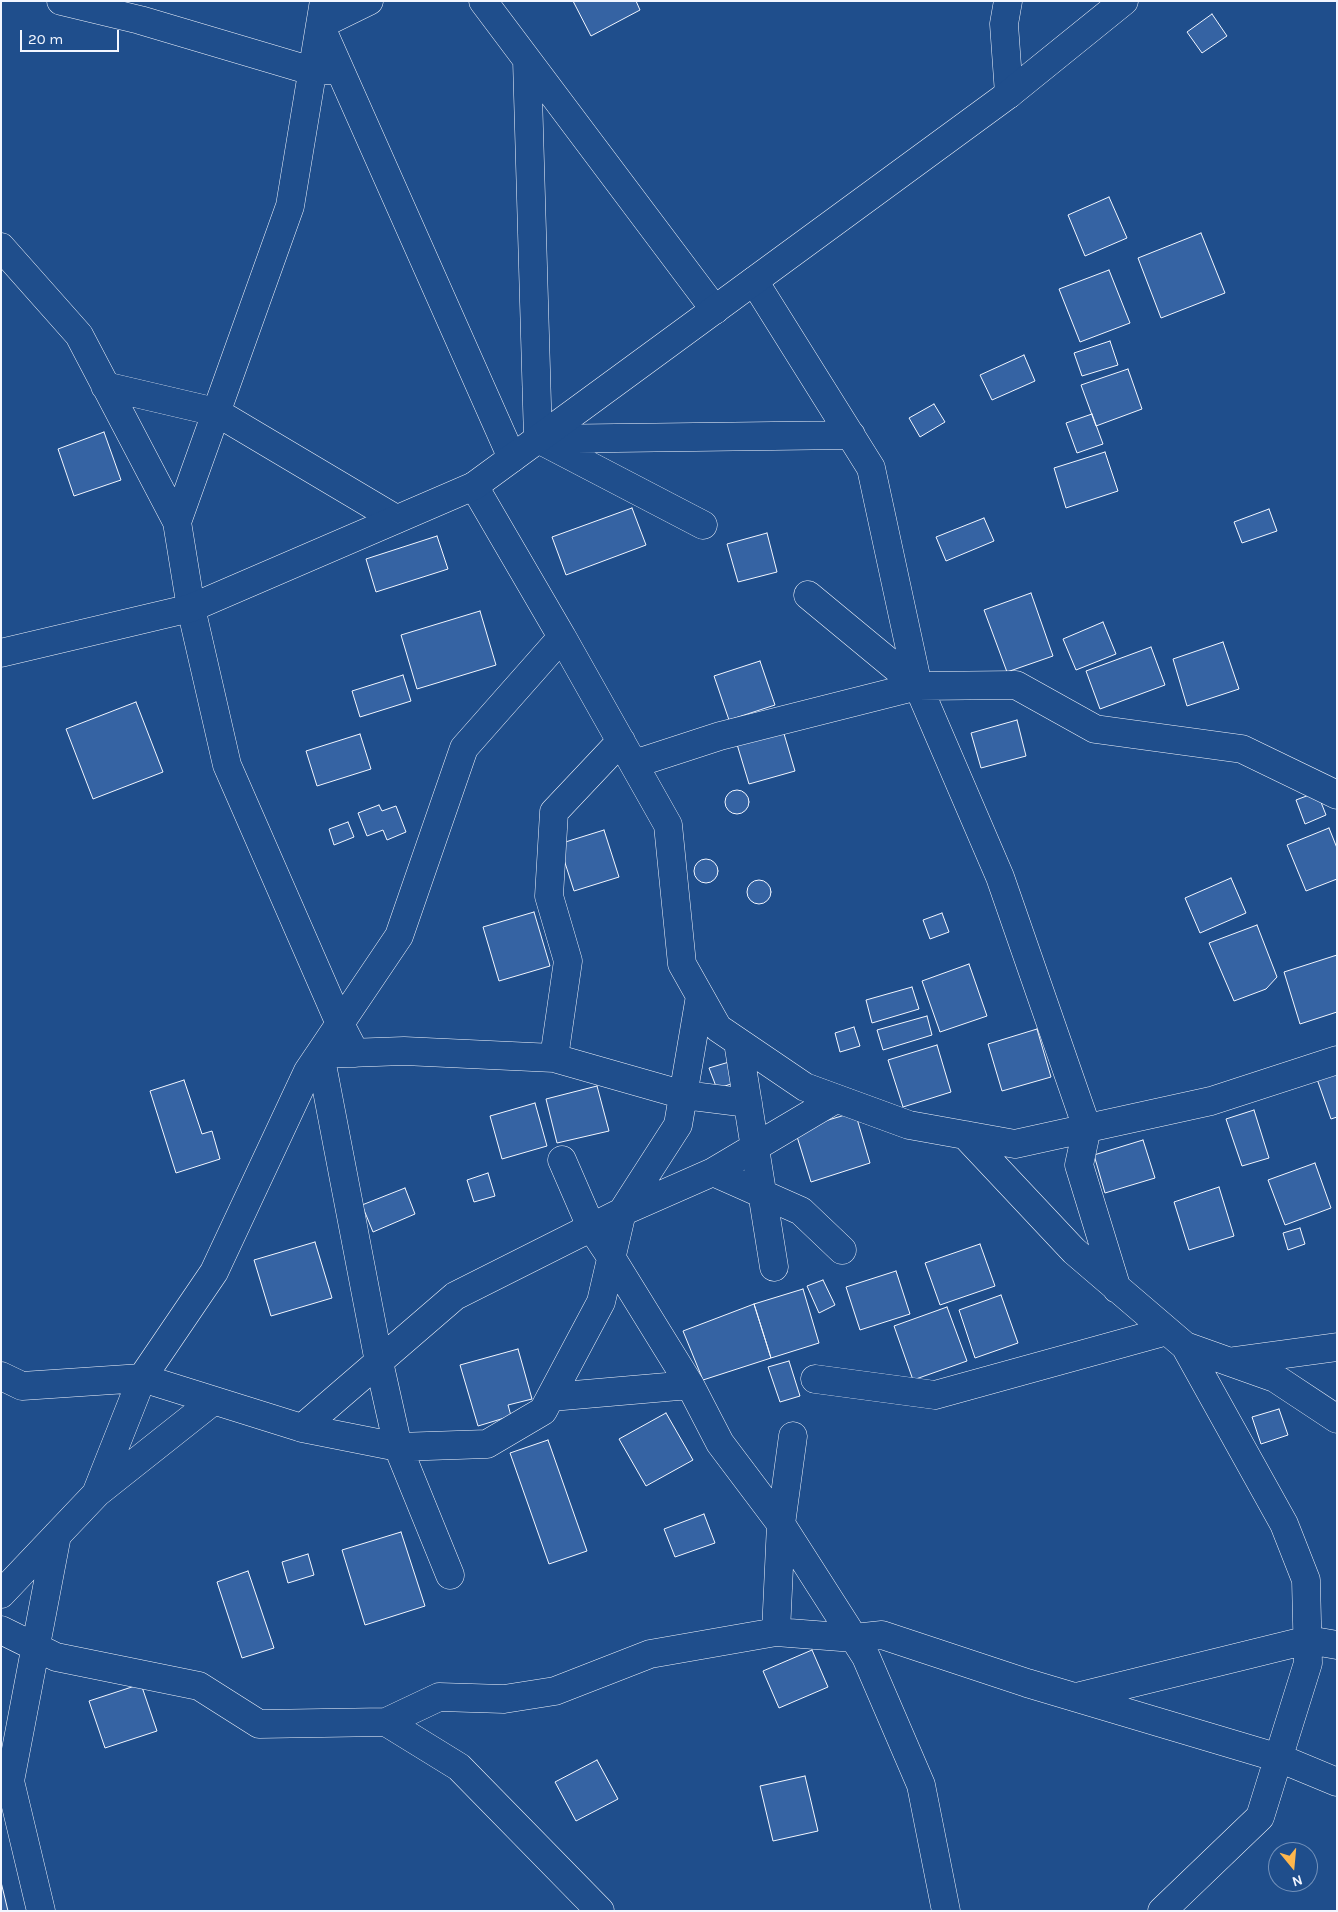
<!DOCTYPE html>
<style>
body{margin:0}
#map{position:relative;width:1338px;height:1912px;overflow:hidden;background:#1f4e8c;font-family:Karla,sans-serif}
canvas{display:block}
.frame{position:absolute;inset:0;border:2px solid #f2f6ff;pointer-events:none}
.north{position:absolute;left:1268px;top:1842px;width:50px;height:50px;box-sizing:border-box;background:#1f4e8c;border:1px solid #7391ba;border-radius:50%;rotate:163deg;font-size:14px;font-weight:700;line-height:20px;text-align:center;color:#f2f6ff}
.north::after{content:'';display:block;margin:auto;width:18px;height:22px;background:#ffb74d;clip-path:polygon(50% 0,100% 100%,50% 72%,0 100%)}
.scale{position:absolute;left:20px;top:30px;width:99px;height:22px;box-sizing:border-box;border:2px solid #f2f6ff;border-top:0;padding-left:6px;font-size:15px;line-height:18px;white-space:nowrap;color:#f2f6ff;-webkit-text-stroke:4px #1f4e8c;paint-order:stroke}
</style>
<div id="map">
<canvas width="1338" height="1912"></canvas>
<div class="frame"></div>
<div class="north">N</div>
<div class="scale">20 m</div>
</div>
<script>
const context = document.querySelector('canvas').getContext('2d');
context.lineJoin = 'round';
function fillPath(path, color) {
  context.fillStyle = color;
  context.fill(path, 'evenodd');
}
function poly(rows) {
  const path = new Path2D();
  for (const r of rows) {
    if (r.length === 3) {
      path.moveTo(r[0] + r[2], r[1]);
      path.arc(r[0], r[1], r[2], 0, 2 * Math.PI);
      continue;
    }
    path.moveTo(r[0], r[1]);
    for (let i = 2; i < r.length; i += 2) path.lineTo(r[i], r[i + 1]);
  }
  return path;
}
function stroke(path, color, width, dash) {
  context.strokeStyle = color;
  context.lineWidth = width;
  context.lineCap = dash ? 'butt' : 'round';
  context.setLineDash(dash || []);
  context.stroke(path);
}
const building = poly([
 [573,1,636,1,640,10,591,36,573,1],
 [1212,14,1227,36,1202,53,1187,32,1212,14],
 [1109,197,1127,238,1085,256,1068,215,1109,197],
 [1201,233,1225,293,1161,318,1138,258,1201,233],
 [1109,270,1130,323,1080,342,1059,289,1109,270],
 [1110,341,1118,365,1082,376,1074,353,1110,341],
 [1024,355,1035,381,992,400,980,375,1024,355],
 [1128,369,1142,409,1096,426,1081,385,1128,369],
 [934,404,945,422,920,437,909,418,934,404],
 [1092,414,1103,444,1077,453,1066,423,1092,414],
 [104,432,121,480,74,496,58,449,104,432],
 [1105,452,1118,491,1066,508,1054,468,1105,452],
 [632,508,646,545,566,575,552,537,632,508],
 [1269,509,1277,531,1242,543,1234,522,1269,509],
 [984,518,994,541,946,561,936,537,984,518],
 [767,533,777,572,738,582,727,544,767,533],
 [437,536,448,569,376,592,366,559,437,536],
 [1031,593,1053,656,1007,672,984,610,1031,593],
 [480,611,496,665,417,689,401,635,480,611],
 [1103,622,1116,654,1076,670,1063,639,1103,622],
 [1223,642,1239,689,1187,706,1173,659,1223,642],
 [1151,647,1165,685,1100,709,1086,671,1151,647],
 [760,661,775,705,729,720,714,676,760,661],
 [403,675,411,701,360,717,352,691,403,675],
 [136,702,163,772,93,799,66,729,136,702],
 [1017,720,1026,756,981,768,971,733,1017,720],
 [782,727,795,771,749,784,736,741,782,727],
 [360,734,371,769,317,786,306,751,360,734],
 [737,802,12],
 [1317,792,1326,815,1305,824,1296,800,1317,792],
 [379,805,382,811,396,806,406,832,387,840,383,830,367,836,358,813,379,805],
 [348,822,354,837,334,845,329,829,348,822],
 [1329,828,1337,848,1337,879,1306,891,1287,845,1329,828],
 [604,830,619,877,574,891,559,844,604,830],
 [706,871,12],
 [1231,878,1246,913,1200,933,1185,898,1231,878],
 [759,892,12],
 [534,912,550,966,499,981,483,927,534,912],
 [942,913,949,932,930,939,923,920,942,913],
 [1257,925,1277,977,1266,989,1234,1001,1209,943,1257,925],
 [1337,955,1337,1012,1300,1024,1284,972,1337,955],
 [969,964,987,1016,940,1032,922,981,969,964],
 [912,987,919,1009,872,1023,866,1000,912,987],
 [927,1016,932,1035,883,1050,877,1030,927,1016],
 [854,1027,860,1046,840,1052,835,1033,854,1027],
 [1037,1029,1051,1077,1002,1091,988,1044,1037,1029],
 [937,1045,951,1092,903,1107,888,1060,937,1045],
 [729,1062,736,1082,717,1089,709,1068,729,1062],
 [1337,1072,1337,1117,1331,1119,1317,1079,1337,1072],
 [184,1080,202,1134,212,1131,220,1159,176,1173,150,1091,184,1080],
 [597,1086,609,1131,557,1143,546,1099,597,1086],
 [535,1103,547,1146,502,1159,490,1116,535,1103],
 [1254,1110,1269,1158,1242,1166,1226,1119,1254,1110],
 [855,1112,870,1163,811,1182,795,1130,855,1112],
 [1143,1140,1155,1178,1105,1193,1094,1155,1143,1140],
 [1315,1163,1331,1208,1285,1225,1268,1180,1315,1163],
 [488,1173,495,1196,474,1202,467,1180,488,1173],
 [1219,1187,1234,1236,1189,1250,1174,1202,1219,1187],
 [405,1188,415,1214,373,1232,362,1205,405,1188],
 [1300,1228,1305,1244,1288,1250,1283,1233,1300,1228],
 [315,1242,332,1298,271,1316,254,1260,315,1242],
 [980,1244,995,1286,940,1305,925,1263,980,1244],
 [896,1271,910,1314,860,1330,846,1287,896,1271],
 [823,1280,835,1305,819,1313,807,1286,823,1280],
 [803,1289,819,1343,771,1358,754,1304,803,1289],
 [1001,1295,1018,1343,975,1358,959,1310,1001,1295],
 [754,1304,771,1358,703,1380,683,1331,754,1304],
 [947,1307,967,1361,913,1380,894,1326,947,1307],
 [518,1349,532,1399,508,1405,511,1416,478,1426,460,1365,518,1349],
 [789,1361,800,1396,780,1402,768,1367,789,1361],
 [1279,1409,1288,1435,1261,1444,1252,1417,1279,1409],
 [666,1413,693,1460,646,1486,619,1439,666,1413],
 [548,1440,587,1551,549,1564,510,1453,548,1440],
 [704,1514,715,1543,675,1557,664,1529,704,1514],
 [401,1532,425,1606,365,1625,342,1550,401,1532],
 [308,1554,314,1575,288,1583,282,1562,308,1554],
 [248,1571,274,1648,242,1658,217,1582,248,1571],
 [812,1650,828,1687,779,1708,763,1671,812,1650],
 [141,1684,157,1731,105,1748,89,1701,141,1684],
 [597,1760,618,1799,576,1821,555,1782,597,1760],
 [805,1776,818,1831,773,1841,760,1786,805,1776],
 [1,1882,8,1911,1,1911,1,1882]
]);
fillPath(building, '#3563a3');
stroke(building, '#f2f6ff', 1);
const street = poly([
 [61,1,140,20,312,71,331,70],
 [324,1,290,206,177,522,191,608,227,765,340,1024,355,1053],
 [369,1,320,25,512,458],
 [483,1,715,310],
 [1008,1,1004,24,1009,94],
 [527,60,538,439],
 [1,247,79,335,177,522],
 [754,281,871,468,918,686,1000,877,1087,1128,1079,1165,1117,1289],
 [105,386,216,412,396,519],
 [538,439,851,435],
 [542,441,703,525],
 [808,595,918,686,1016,685,1095,729,1242,749,1337,795],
 [562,637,668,825,682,964,718,1028,805,1087,909,1125,1015,1144,1211,1101,1337,1060],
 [634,764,720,736,918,686],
 [738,1042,774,1267],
 [554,1058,568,961,549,896,554,812,621,741],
 [965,1135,1074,1251,1185,1346,1284,1524,1306,1580,1308,1663,1260,1817,1162,1911],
 [562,1160,591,1227,611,1257,690,1385,720,1443,781,1524,866,1657,921,1785,946,1911],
 [713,1172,801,1211,842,1250],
 [1185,1346,1275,1378,1337,1419],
 [1234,1361,1337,1347],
 [1,1376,22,1386,142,1378,302,1428,398,1447,487,1444,543,1411,601,1302,622,1212,678,1125,700,996],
 [815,1379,935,1395,1167,1331],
 [551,1397,690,1385],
 [302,1428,455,1296,622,1212,713,1172,836,1099],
 [97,1493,213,1401],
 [450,1575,398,1447,379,1362,320,1054,404,1051,554,1058,684,1095,748,1103],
 [1,1594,96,1494,142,1378,214,1272,308,1071,399,936,464,748,562,637,474,486],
 [1,1630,56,1657,199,1686,259,1724,386,1722,439,1697,504,1699,555,1691,650,1654,776,1632,854,1638,882,1635,1027,1683,1279,1758,1337,1782],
 [776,1632,781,1524,793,1436],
 [1076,1697,1308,1640,1337,1645],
 [386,1722,459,1767,600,1911],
 [41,1911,10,1781,57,1535]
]);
const secondary = poly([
 [1,653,191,608,474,486,1009,94,1124,1]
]);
stroke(street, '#f2f6ff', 29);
stroke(secondary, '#f2f6ff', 29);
stroke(street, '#1f4e8c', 28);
stroke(secondary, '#1f4e8c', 28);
</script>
